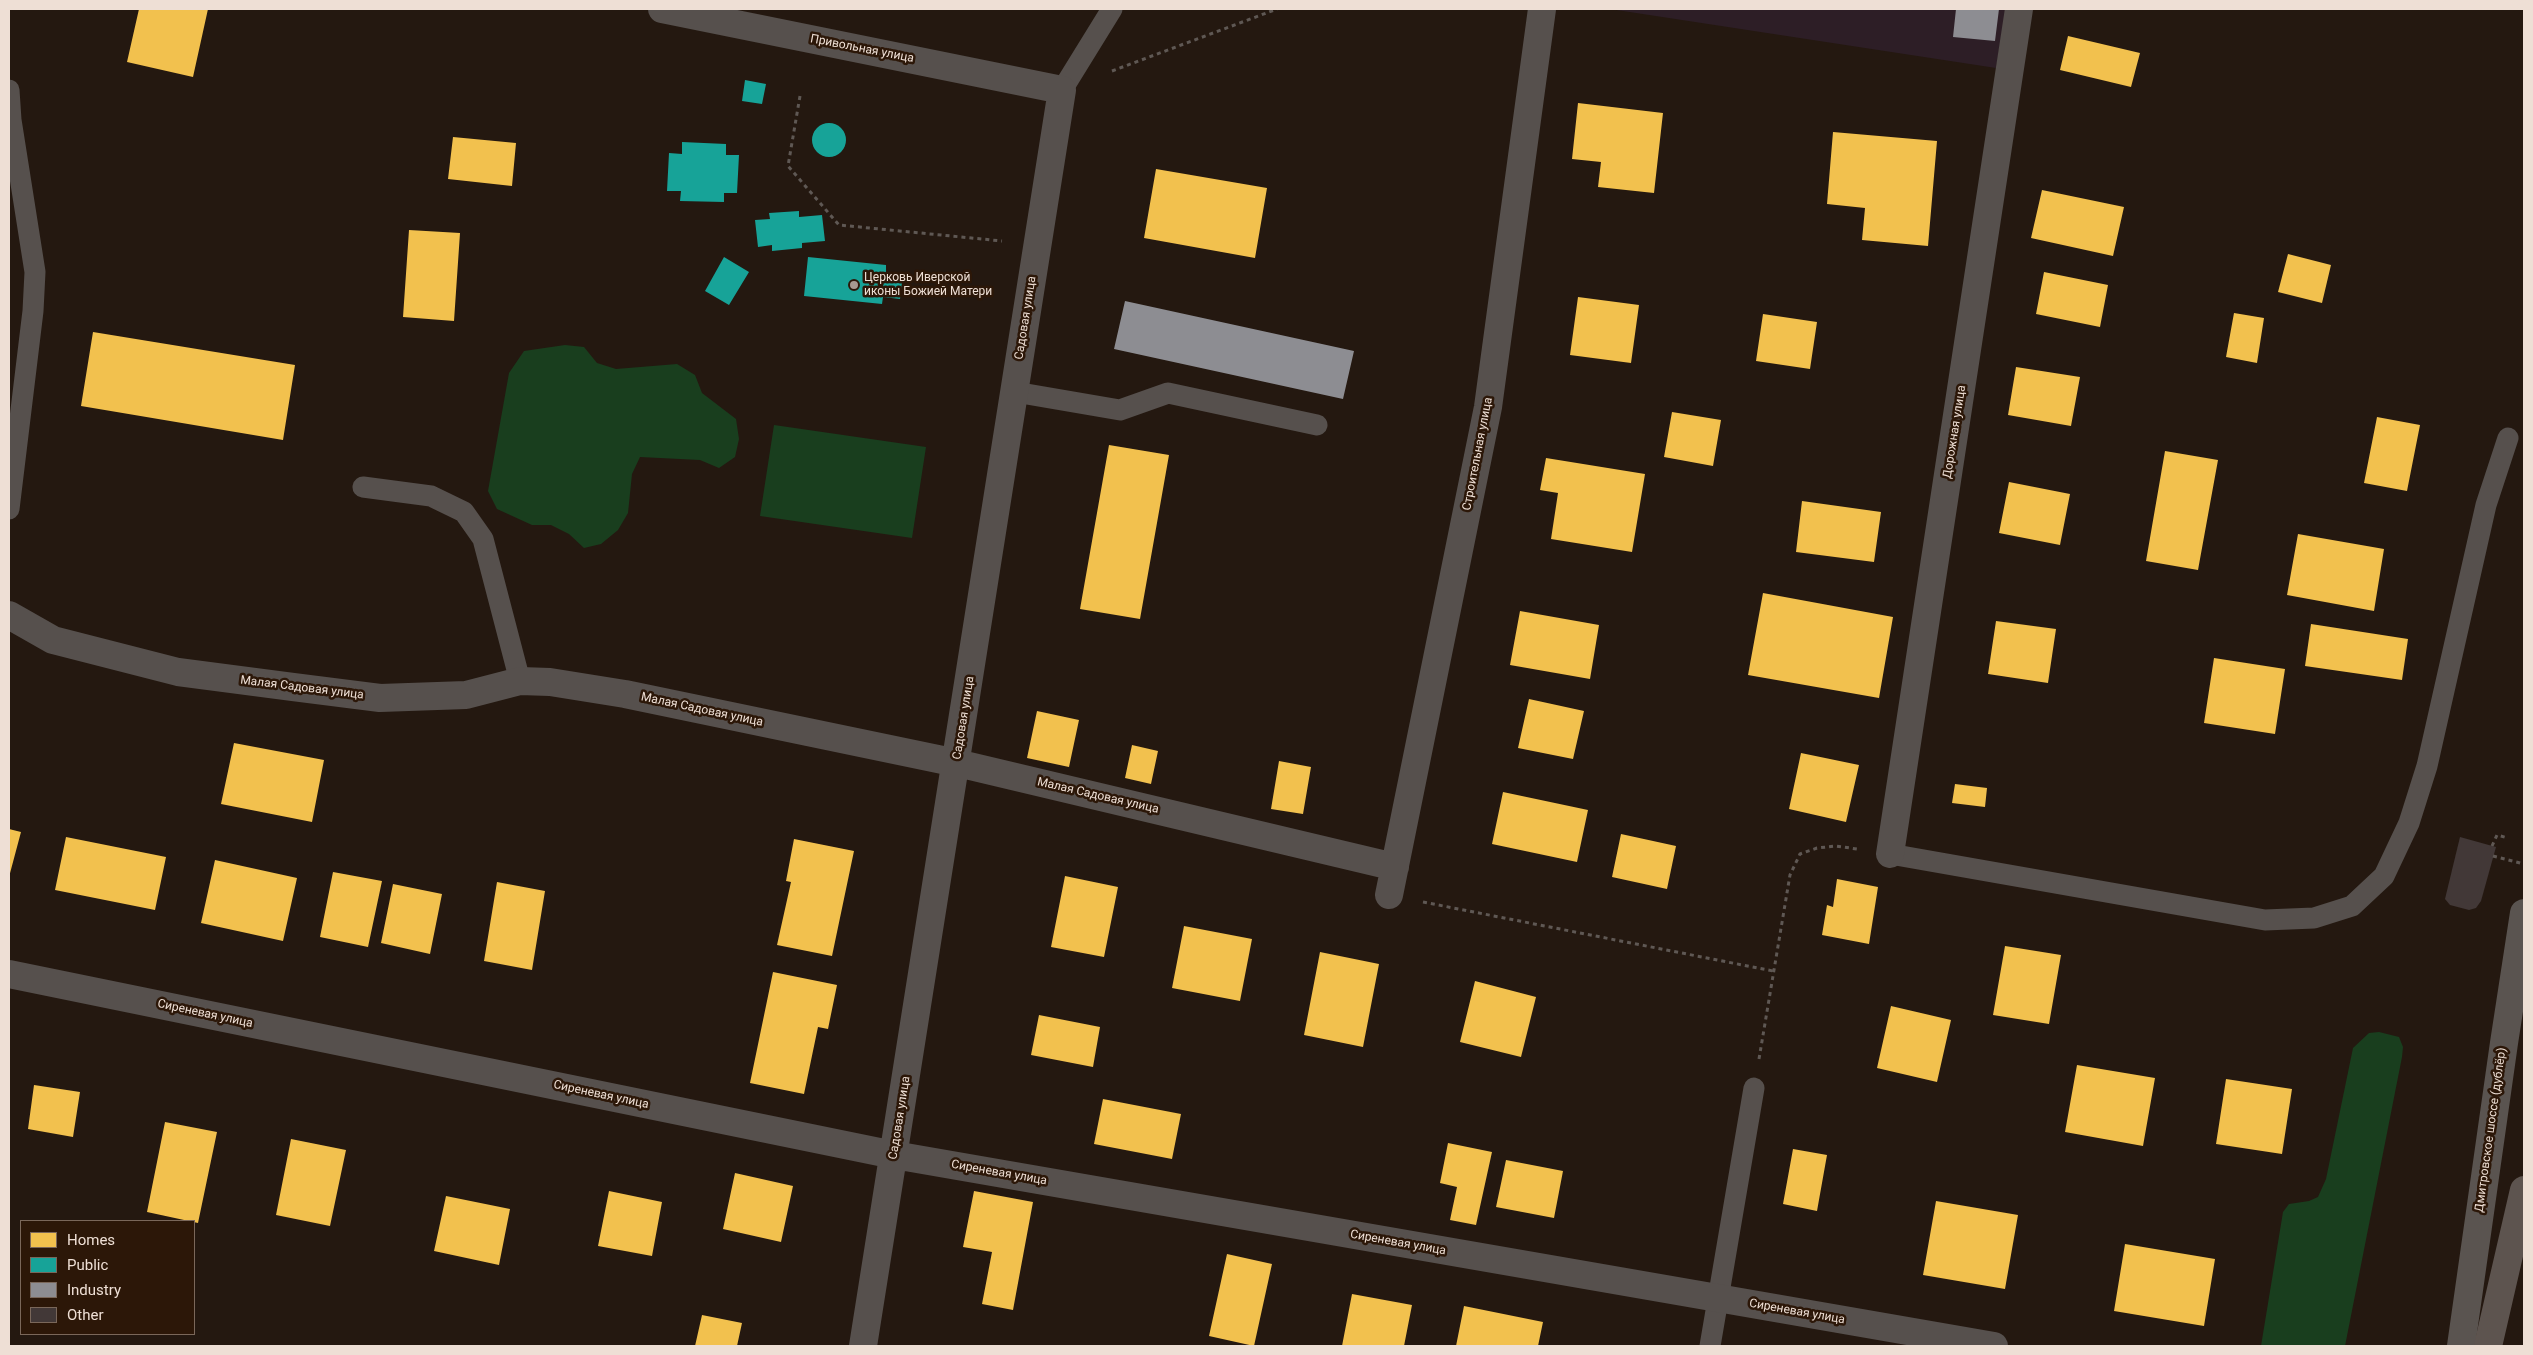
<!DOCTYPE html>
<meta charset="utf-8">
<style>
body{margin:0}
#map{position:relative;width:2533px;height:1355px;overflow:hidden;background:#241810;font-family:Roboto,sans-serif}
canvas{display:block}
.frame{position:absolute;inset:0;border:10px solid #eedfd5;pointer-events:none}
.legend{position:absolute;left:20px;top:1220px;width:175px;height:115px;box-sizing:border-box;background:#2c1708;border:1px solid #7a675a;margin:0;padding:6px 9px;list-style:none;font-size:15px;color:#eedfd5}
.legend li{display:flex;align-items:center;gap:10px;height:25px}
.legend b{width:25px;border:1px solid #7a675a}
</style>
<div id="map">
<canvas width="2533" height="1355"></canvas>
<div class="frame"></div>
<ul class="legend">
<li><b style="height:14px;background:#f2c14e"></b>Homes</li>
<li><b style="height:14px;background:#17a398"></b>Public</li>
<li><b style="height:14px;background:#8d8d92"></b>Industry</li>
<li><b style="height:14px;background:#423837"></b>Other</li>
</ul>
</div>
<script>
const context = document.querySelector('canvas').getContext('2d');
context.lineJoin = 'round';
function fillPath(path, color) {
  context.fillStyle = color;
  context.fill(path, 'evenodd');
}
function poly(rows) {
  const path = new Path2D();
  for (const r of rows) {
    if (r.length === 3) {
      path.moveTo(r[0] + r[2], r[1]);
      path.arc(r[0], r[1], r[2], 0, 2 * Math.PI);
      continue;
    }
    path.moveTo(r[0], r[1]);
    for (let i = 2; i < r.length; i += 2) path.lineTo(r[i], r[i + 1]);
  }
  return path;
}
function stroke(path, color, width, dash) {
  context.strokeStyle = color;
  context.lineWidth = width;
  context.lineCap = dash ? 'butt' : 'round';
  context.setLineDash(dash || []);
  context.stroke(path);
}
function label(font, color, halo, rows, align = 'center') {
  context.font = font + ' Roboto,sans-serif';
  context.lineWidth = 5;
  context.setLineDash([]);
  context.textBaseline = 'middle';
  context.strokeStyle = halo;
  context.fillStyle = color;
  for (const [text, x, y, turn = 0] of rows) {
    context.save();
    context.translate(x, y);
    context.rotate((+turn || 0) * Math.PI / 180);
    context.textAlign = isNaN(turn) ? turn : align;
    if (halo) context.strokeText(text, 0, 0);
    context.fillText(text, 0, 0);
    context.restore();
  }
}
fillPath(poly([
 [1610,9,2006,9,1996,68]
]), '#2d1e26');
fillPath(poly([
 [565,345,584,347,597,363,616,369,677,364,695,375,702,393,736,419,739,439,735,457,719,468,700,460,640,457,632,474,628,513,618,530,601,544,584,548,569,534,551,525,532,525,497,509,488,491,509,373,524,351],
 [774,425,926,447,912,538,760,516],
 [2379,1032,2399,1037,2403,1047,2402,1057,2345,1346,2261,1346,2283,1212,2289,1204,2309,1201,2318,1197,2326,1179,2353,1048,2369,1033]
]), '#193e1e');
fillPath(poly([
 [139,9,208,9,193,77,127,62],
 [2068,36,2140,53,2131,87,2060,70],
 [1578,103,1663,113,1654,193,1598,187,1601,162,1572,159],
 [1833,132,1937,141,1928,246,1862,240,1865,208,1827,204],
 [453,137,516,143,512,186,448,179],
 [1156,169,1267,188,1255,258,1144,238],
 [2042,190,2124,207,2113,256,2031,238],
 [409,230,460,233,454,321,403,317],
 [2288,254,2331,265,2322,303,2278,292],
 [2044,272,2108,285,2100,327,2036,314],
 [1578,297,1639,305,1631,363,1570,355],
 [2234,313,2264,318,2257,363,2226,357],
 [1763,314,1817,322,1810,369,1756,361],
 [93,332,295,365,283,440,81,406],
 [2016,367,2080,377,2071,426,2008,415],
 [1672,412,1721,420,1713,466,1664,457],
 [2377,417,2420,425,2407,491,2364,483],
 [1109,445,1169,455,1140,619,1080,609],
 [2165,451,2218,460,2198,570,2146,561],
 [1546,458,1645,474,1632,552,1551,539,1558,493,1540,490],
 [2009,482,2070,494,2060,545,1999,533],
 [1802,501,1881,512,1874,562,1796,552],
 [2298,534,2384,549,2374,611,2287,595],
 [1763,593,1893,617,1879,698,1748,675],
 [1520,611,1599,625,1590,679,1510,665],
 [1996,621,2056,629,2048,683,1988,674],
 [2311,624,2408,639,2402,680,2305,666],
 [2214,658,2285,669,2275,734,2204,723],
 [1529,699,1584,711,1573,759,1518,748],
 [1037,711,1079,720,1069,767,1027,758],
 [234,743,324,760,312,822,221,804],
 [1132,745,1158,751,1151,784,1125,778],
 [1801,753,1859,765,1846,822,1789,809],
 [1279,761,1311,767,1303,814,1271,809],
 [1955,784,1987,788,1985,807,1952,803],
 [1503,792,1588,810,1577,862,1492,844],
 [9,829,21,832,9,877],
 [1621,834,1676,846,1667,889,1612,877],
 [66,837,166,857,155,910,55,890],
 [794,839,854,851,832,956,777,945,791,882,786,881],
 [215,860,297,878,283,941,201,923],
 [333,872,382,881,368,947,320,937],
 [1065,876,1118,887,1104,957,1051,947],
 [1837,879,1878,887,1869,944,1822,935,1827,905,1833,907],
 [497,882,545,891,532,970,484,961],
 [393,884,442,894,430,954,381,943],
 [1184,926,1252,939,1240,1001,1172,988],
 [2005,946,2061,955,2049,1024,1993,1015],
 [1320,952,1379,964,1363,1047,1304,1035],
 [773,972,837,985,828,1029,818,1027,804,1094,750,1083],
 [1475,981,1536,997,1521,1057,1460,1042],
 [1891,1006,1951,1020,1937,1082,1877,1068],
 [1039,1015,1100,1027,1093,1067,1031,1055],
 [2077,1065,2155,1078,2143,1146,2065,1132],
 [2226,1079,2292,1089,2282,1154,2216,1144],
 [34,1085,80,1092,73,1137,28,1129],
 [1103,1099,1181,1114,1172,1159,1094,1144],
 [165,1122,217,1132,198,1223,147,1212],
 [291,1139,346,1150,330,1226,276,1215],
 [1448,1143,1492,1152,1476,1225,1450,1220,1457,1187,1440,1183],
 [1793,1149,1827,1155,1817,1211,1783,1204],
 [1506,1160,1563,1171,1554,1218,1496,1207],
 [735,1173,793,1186,781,1242,723,1229],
 [609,1191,662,1202,652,1256,598,1246],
 [974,1191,1033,1202,1013,1310,982,1304,992,1252,963,1247],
 [446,1196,510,1209,499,1265,434,1251],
 [1936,1201,2018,1215,2005,1289,1923,1275],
 [2125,1244,2215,1259,2204,1326,2114,1311],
 [1227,1254,1272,1264,1254,1346,1209,1336],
 [1352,1294,1412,1305,1404,1346,1342,1346],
 [1464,1306,1543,1322,1538,1346,1456,1346],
 [702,1315,742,1323,737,1346,695,1346]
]), '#f2c14e');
fillPath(poly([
 [745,80,766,84,762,104,742,101],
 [829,140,17],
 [682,142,726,144,726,155,739,155,737,193,724,193,724,202,680,201,681,191,667,191,669,153,682,154],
 [799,211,799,217,822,215,825,241,802,243,802,248,772,251,772,245,758,247,755,220,770,219,769,213],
 [724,257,749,272,729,305,705,291],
 [808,257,886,265,886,272,903,274,900,299,883,297,882,304,804,296]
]), '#17a398');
fillPath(poly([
 [1956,9,1999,9,1995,41,1953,37],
 [1125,301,1354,351,1343,399,1114,349]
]), '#8d8d92');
fillPath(poly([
 [2460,837,2496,847,2481,901,2476,908,2469,910,2450,905,2445,899]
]), '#423837');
stroke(poly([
 [1112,71,1277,9],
 [800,96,788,166,839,225,1002,241],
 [2492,846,2497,835,2508,838],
 [2493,856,2524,864],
 [1423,902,1773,971],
 [1759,1059,1790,875,1800,854,1817,848,1836,846,1857,849]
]), '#5f5854', 3, [4, 4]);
stroke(poly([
 [9,90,11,120,35,272,33,311,9,509],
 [1062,90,1112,9],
 [1015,392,1120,410,1168,393,1317,425],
 [363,487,431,496,464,512,483,539,520,681],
 [1890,854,2265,920,2314,918,2352,906,2384,876,2409,823,2427,766,2486,505,2508,438],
 [1710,1346,1754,1088]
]), '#56504d', 21);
stroke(poly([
 [662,9,1062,90,863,1346],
 [9,615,53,640,178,672,293,687,380,698,466,695,520,681,550,682,625,694,957,763,1395,867],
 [1890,854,2019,9],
 [1389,895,1488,407,1542,9],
 [9,974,894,1155,1994,1346]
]), '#56504d', 28);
stroke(poly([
 [2461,1346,2504,1043,2524,913]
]), '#5a5450', 28);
stroke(poly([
 [2488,1346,2524,1190]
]), '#5d544f', 28);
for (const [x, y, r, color] of [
 [854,285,5,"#a79990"]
]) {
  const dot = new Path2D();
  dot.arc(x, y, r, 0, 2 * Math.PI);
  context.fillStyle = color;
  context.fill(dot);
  stroke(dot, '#2c1708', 2);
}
label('12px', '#eedfd5', '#2c1708', [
 ["Привольная улица",862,49,11],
 ["Садовая улица",1026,318,-81],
 ["Дорожная улица",1955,432,-81],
 ["Строительная улица",1478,454,-79],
 ["Малая Садовая улица",302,688,7],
 ["Малая Садовая улица",702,710,12],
 ["Садовая улица",964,718,-81],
 ["Малая Садовая улица",1098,796,13],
 ["Сиреневая улица",205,1014,12],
 ["Сиреневая улица",601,1095,12],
 ["Садовая улица",900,1118,-81],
 ["Дмитровское шоссе (дублёр)",2491,1130,-82],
 ["Сиреневая улица",999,1173,10],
 ["Сиреневая улица",1398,1243,10],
 ["Сиреневая улица",1797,1312,10]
]);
label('12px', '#eedfd5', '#2c1708', [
 ["Церковь Иверской",864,278],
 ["иконы Божией Матери",864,292]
], 'left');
</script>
